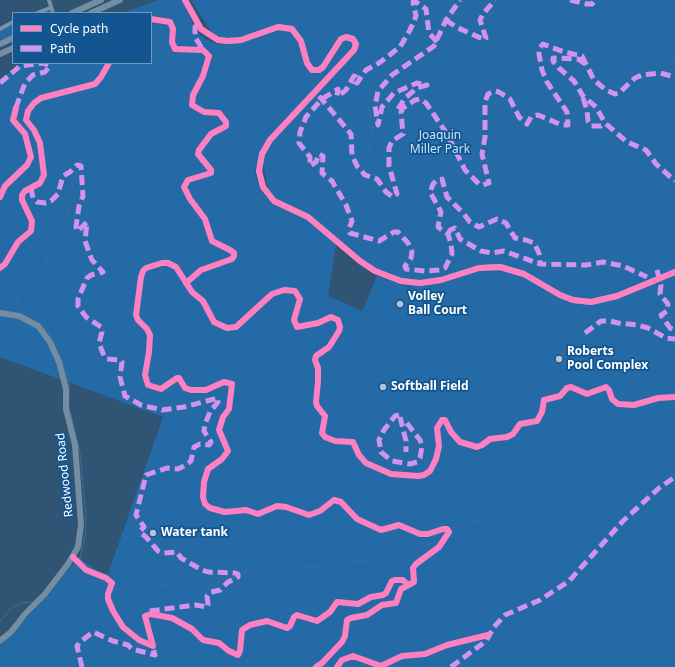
<!DOCTYPE html>
<style>
body{margin:0}
#map{position:relative;width:675px;height:667px;overflow:hidden;background:#305473;font-family:"Noto Sans",sans-serif}
canvas{display:block}
.legend{position:absolute;left:12px;top:12px;width:140px;height:52px;box-sizing:border-box;background:#135590;border:1px solid #7199bc;margin:0;padding:5px 7px;list-style:none;font-size:12px;color:#fff}
.legend li{display:flex;align-items:center;gap:8px;height:20px}
.legend b{width:20px;border:1px solid #7199bc}
</style>
<div id="map">
<canvas width="675" height="667"></canvas>
<ul class="legend">
<li><b style="height:5px;background:#ff80c0"></b>Cycle path</li>
<li><b style="height:5px;background:#d193ec"></b>Path</li>
</ul>
</div>
<script>
const context = document.querySelector('canvas').getContext('2d');
context.lineJoin = 'round';
function fillPath(path, color) {
  context.fillStyle = color;
  context.fill(path, 'evenodd');
}
function poly(rows) {
  const path = new Path2D();
  for (const r of rows) {
    path.moveTo(r[0], r[1]);
    for (let i = 2; i < r.length; i += 2) path.lineTo(r[i], r[i + 1]);
  }
  return path;
}
function stroke(path, color, width, dash) {
  context.strokeStyle = color;
  context.lineWidth = width;
  context.lineCap = dash ? 'butt' : 'round';
  context.setLineDash(dash || []);
  context.stroke(path);
}
function label(font, color, halo, rows, align = 'center') {
  context.font = font + ' "Noto Sans",sans-serif';
  context.lineWidth = 3.5;
  context.setLineDash([]);
  context.textBaseline = 'middle';
  context.strokeStyle = halo;
  context.fillStyle = color;
  for (const [text, x, y, turn = 0] of rows) {
    context.save();
    context.translate(x, y);
    context.rotate((+turn || 0) * Math.PI / 180);
    context.textAlign = isNaN(turn) ? turn : align;
    if (halo) context.strokeText(text, 0, 0);
    context.fillText(text, 0, 0);
    context.restore();
  }
}
fillPath(poly([
 [159,0,182,0,197,32,205,39,220,45,191,0,675,0,675,667,0,667,0,646,51,592,78,557,98,571,108,574,163,417,0,357,0,79,22,63,151,63,151,13,122,13],
 [261,151,270,200,317,224,379,273,418,290,377,276,362,311,328,296,336,245,324,233,305,219,274,205,266,197,260,188,255,172],
 [13,25,13,35,0,40,0,31]
]), '#246aa6');
fillPath(poly([
 [563,352,567,363,562,365,558,354]
]), '#3e6c96');
stroke(poly([
 [597,0,601,3,603,10,612,14,622,25,637,31,638,38,640,41,653,45,657,53,669,58,675,65],
 [371,155,369,146,373,127,367,103,373,88,389,70,426,43,441,24,443,0],
 [80,162,90,154,98,136,107,130,125,125,131,120,139,111,162,93,163,87,168,84],
 [33,320,30,315,21,312,16,302,18,294,24,288,34,287,44,272,48,253,57,229,61,219,67,215,72,186,79,168],
 [40,325,50,333,59,350,69,384,69,399],
 [70,580,97,581,109,585],
 [114,588,121,589,138,587,147,588,159,584,194,591,197,588,215,584,220,580,243,574,247,571,252,573,266,573,272,575,281,573,292,565,319,568,326,556,334,555,345,560,368,561,379,559,386,552,396,548,420,548,434,542,445,532,455,527,465,526,474,520,480,521,486,515,490,508,497,508,511,501,515,501,561,464,569,451,574,450,584,435],
 [41,602,52,597,69,580,82,563,80,558,85,536,86,517,80,453,69,406],
 [0,622,12,607,22,603,34,602]
]), '#3e6c96', 1);
stroke(poly([
 [49,0,53,13],
 [37,13,50,8],
 [0,29,13,22]
]), '#7791a7', 4);
stroke(poly([
 [185,0,201,29,218,40,228,41,241,40,278,27,292,29,301,41,307,63,312,70,319,70,323,67,341,39,346,37,353,39,356,44,354,50,270,140,262,154,259,171,263,187,274,201,308,217,360,261,375,271,401,281,420,283,441,280,479,268,500,267,524,274,560,295,573,300,591,302,617,296,675,272],
 [72,13,101,0],
 [91,13,120,0],
 [0,44,13,38],
 [0,54,13,48],
 [0,313,19,316,38,326,50,342,59,362,66,389,66,409,75,445,81,524,78,547,68,564,45,594,25,614,11,632,0,641]
]), '#748da3', 6);
stroke(poly([
 [570,0,587,4,592,4,595,0],
 [446,20,456,27,485,40,486,38,480,20,483,14,495,0],
 [197,25,195,27,195,37,203,50],
 [437,42,429,33,426,9,416,2,413,2,416,16,410,30,400,47,379,63,366,70,357,83,355,82,356,77,354,76,346,90,338,96,337,96,338,89,322,99,306,117,300,132,299,143,310,157,310,166,316,162,319,154,323,156,322,173,332,181,346,205,352,221,349,229,350,233,379,241,394,232,398,232,408,243,412,252,411,258,405,266,406,269,425,271,441,270,445,268,452,254,451,244,448,234,438,227,441,212,430,192,433,184,436,181,442,179,447,197,464,214,470,222,479,227,497,219,506,223,515,238,526,240,534,243,539,253,540,264,586,265,603,262,623,266,647,277],
 [585,64,578,59,553,58,553,61,559,68,574,81,583,96,596,107,605,123,627,142,646,150,656,164,675,181],
 [0,83,20,66,43,63,50,66,45,72,33,75,25,83,15,110],
 [319,96,351,134,352,155,357,166,365,175,377,179,386,192,393,197,397,194,389,166,389,148,392,141,403,134,401,112,403,108,415,100,420,99,426,103,447,134,465,170,479,184,483,185,489,183,482,154,485,137,485,102,488,94,495,91,499,92,510,99,519,117,527,124,531,117,538,115,562,125,568,125,567,112,547,82,542,70,539,54,539,49,543,44,564,52,582,56,594,80,606,90,615,94,619,93,635,78,642,75,660,73,675,77],
 [583,98,587,110,588,121,591,126,601,126,605,123],
 [398,109,405,98,417,88,427,85,417,83,394,93,382,107,378,125,375,106,378,91,392,75,434,46,446,20,460,0],
 [31,188,33,198,37,202,46,203,51,201,58,194,63,176,70,172,77,165,81,166,83,196,79,206,76,227,77,231,79,230,87,222,85,241,92,260,103,272,91,275,87,278,78,299,78,306,86,317,101,327,102,332,99,343,104,356,107,359,120,360,122,362,120,377,125,396,141,405,162,410,184,407,218,398,218,402,210,412,205,424,204,431,211,442,209,445,200,444,194,447,191,461,184,466,178,469,167,468,146,475,136,515,144,527,140,531,142,534,146,537,158,551,164,553,177,552,181,558,202,570,208,572,235,573,238,574,238,577,228,582,220,590,211,592,207,596,208,605,207,607,196,605,149,611],
 [448,234,450,230,455,228,460,239,481,251,492,253,504,251,540,264],
 [657,270,661,285,660,294,668,304,667,311,661,315,670,328,675,331],
 [585,333,601,321,610,321,618,323,637,325,648,328,666,338,675,339],
 [399,415,395,416,384,430,379,440,381,452,392,461,410,464,417,462,420,458,422,446,420,440,406,422,402,421],
 [400,417,406,441,406,452],
 [82,667,77,646,80,642,93,632,113,641,128,645,132,649,155,655,152,644],
 [451,667,486,641,494,627,505,615,540,600,569,581,623,521,659,488,675,477]
]), '#d193ec', 5, [10, 5]);
stroke(poly([
 [185,0,201,29,218,40,228,41,241,40,278,27,292,29,301,41,307,63,312,70,319,70,323,67,341,39,346,37,353,39,356,44,354,50,270,140,262,154,259,171,263,187,274,201,308,217,360,261,375,271,401,281,420,283,441,280,479,268,500,267,524,274,560,295,573,300,591,302,617,296,675,272],
 [151,19,170,22,173,29,172,42,175,49,203,50,209,56,203,76,193,95,192,105,204,112,219,113,226,122,226,126,211,134,199,150,198,154,211,170,211,173,188,180,184,187,190,199,205,219,212,241,230,250,234,253,234,256,232,259,201,270,186,283],
 [0,197,5,186,27,165,31,157,25,134,13,120,16,108],
 [0,268,5,264,18,242,31,231,32,221,22,200,22,195,25,191,40,183,44,175,40,143,34,130,26,120,28,111,34,103,41,98,95,84,101,77,109,63],
 [73,557,86,570,106,578,112,583,108,594,108,599,113,611,123,627,139,640,153,646],
 [153,646,145,616,151,614,172,618,192,629,203,640,219,643,229,651,238,655,240,651,242,630,250,625,267,621,287,628,290,626,294,617,297,615,317,621,330,612,337,602,358,604,371,597,383,595,386,593,392,581,395,580,403,580,408,585],
 [316,667,322,663,342,642,345,636,347,620,351,618,367,615,382,605,396,603,401,589,414,582,413,568,416,564,439,547,449,532,447,529,443,529,428,534,420,534,399,525,381,530,357,519,341,502,334,500,320,511,309,515,286,507,277,506,258,514,246,510,225,512,210,508,205,504,203,497,204,482,208,469,222,459,228,451,219,430,223,417,229,409,232,384,224,382,206,390,191,390,185,388,179,378,177,378,161,389,148,385,145,375,149,352,150,335,147,329,138,320,136,315,141,277,143,271,146,268,162,263,168,263,176,267,192,292,203,301,214,322,227,328,236,327,272,294,284,290,295,291,300,299,294,320,297,327,318,323,331,317,338,320,340,327,339,331,329,347,316,356,315,360,318,368,318,381,316,402,317,406,325,416,322,433,325,437,335,441,353,442,359,455,366,463,391,474,418,476,424,475,430,471,436,459,439,446,437,428,442,420,445,420,451,432,460,442,477,447,482,445,490,439,507,437,513,434,520,424,537,421,542,412,544,400,560,396,567,388,571,387,587,394,606,387,609,390,612,399,618,404,634,405,658,398,675,397],
 [337,667,342,660,353,656,381,666,402,656,425,654,447,645,488,635]
]), '#ff80c0', 6);
for (const [x, y, r, color] of [
 [400,304,4,"#b7c3ce"],
 [559,359,4,"#b7c3ce"],
 [383,387,4,"#b7c3ce"],
 [153,533,4,"#b7c3ce"]
]) {
  const dot = new Path2D();
  dot.arc(x, y, r, 0, 2 * Math.PI);
  context.fillStyle = color;
  context.fill(dot);
  stroke(dot, '#135590', 1.5);
}
label('12px', '#c7e4fc', '#135590', [
 ["Joaquin",440,136],
 ["Miller Park",440,150]
]);
label('bold 12px', '#fff', '#135590', [
 ["Volley",408,297],
 ["Ball Court",408,311],
 ["Roberts",567,352],
 ["Pool Complex",567,366],
 ["Softball Field",391,387],
 ["Water tank",161,533]
], 'left');
label('12px', '#fff', '#135590', [
 ["Redwood Road",65,475,-96]
]);
</script>
